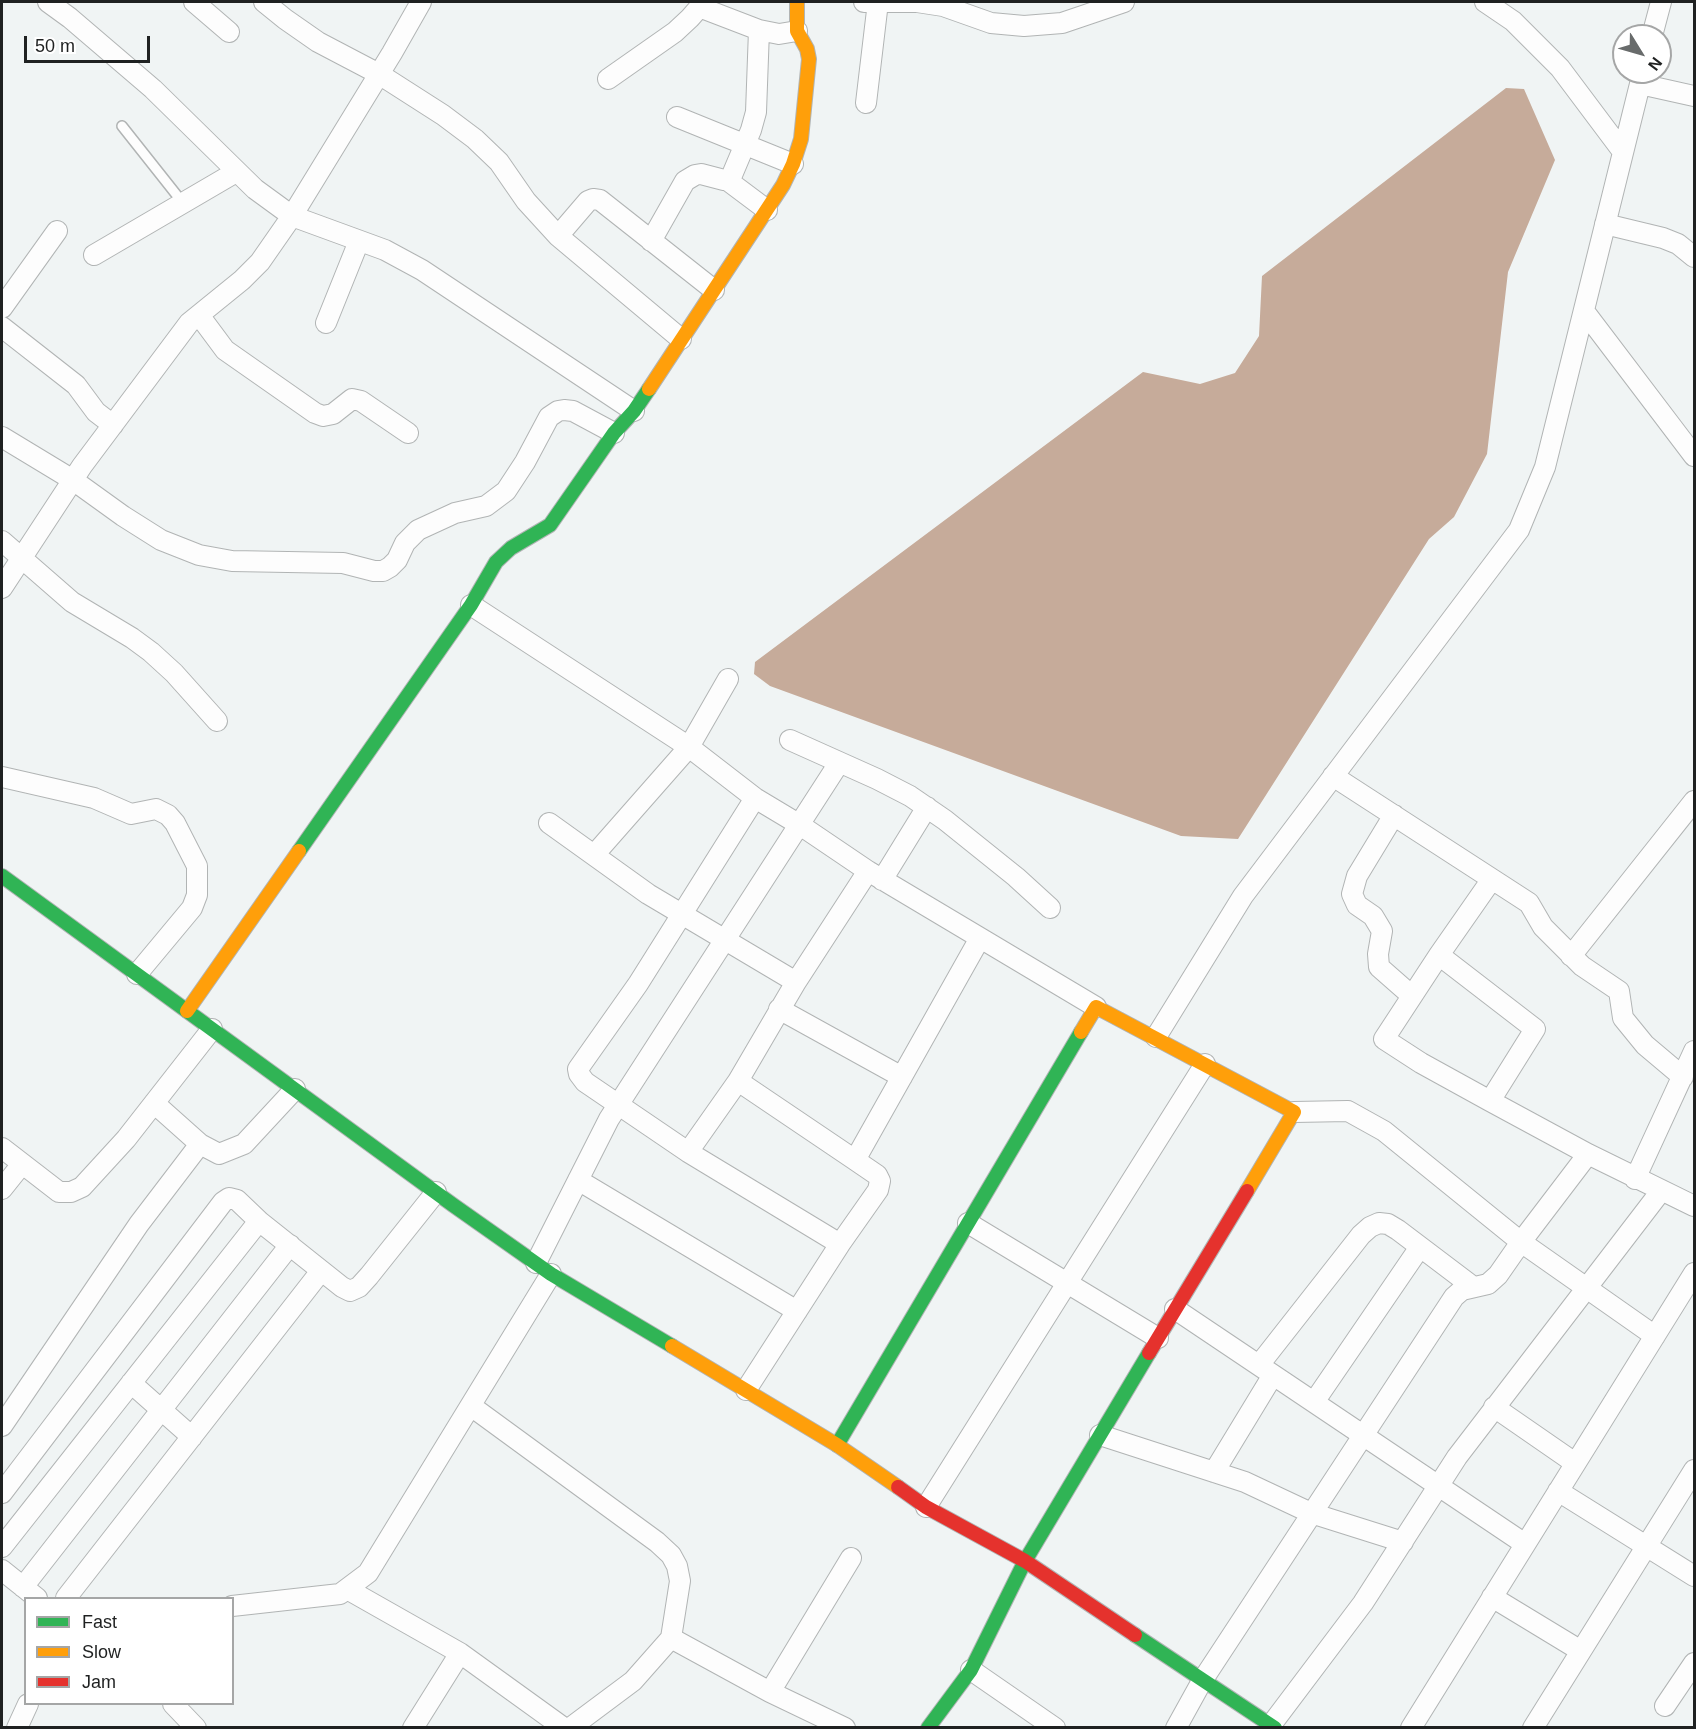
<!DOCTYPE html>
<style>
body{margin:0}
#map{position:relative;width:1696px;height:1729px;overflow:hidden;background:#f0f4f4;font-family:Arial,sans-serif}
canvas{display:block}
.frame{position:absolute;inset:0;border:3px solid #1f2121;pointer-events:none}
.legend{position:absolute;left:24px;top:1597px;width:210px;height:108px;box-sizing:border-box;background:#fff;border:2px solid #a5a6a6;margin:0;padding:8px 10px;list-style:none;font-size:18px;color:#1f2121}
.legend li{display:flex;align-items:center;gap:12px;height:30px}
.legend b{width:30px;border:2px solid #a5a6a6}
.north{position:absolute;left:1612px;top:24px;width:60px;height:60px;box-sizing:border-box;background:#fff;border:2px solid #a5a6a6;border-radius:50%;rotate:127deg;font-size:16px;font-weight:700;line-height:24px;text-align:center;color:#1f2121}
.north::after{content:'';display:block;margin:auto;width:21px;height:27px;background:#686b6b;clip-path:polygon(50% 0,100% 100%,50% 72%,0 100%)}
.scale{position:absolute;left:24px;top:36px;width:126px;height:27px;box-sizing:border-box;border:3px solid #1f2121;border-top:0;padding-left:8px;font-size:18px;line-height:21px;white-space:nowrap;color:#1f2121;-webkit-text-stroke:4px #fff;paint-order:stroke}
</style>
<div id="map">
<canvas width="1696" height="1729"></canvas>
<div class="frame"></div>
<ul class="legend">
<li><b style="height:8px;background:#30b455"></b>Fast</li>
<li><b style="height:8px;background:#ff9f0a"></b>Slow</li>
<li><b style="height:8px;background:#e5322d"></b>Jam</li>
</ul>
<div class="north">N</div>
<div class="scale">50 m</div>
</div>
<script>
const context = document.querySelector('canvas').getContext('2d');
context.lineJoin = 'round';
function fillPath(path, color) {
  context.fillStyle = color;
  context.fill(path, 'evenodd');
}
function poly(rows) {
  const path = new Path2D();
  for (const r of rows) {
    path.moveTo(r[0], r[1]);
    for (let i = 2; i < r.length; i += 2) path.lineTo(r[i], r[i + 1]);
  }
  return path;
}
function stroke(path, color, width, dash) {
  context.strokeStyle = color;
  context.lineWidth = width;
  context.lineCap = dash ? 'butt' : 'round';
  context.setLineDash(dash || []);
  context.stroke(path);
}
fillPath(poly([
 [1506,88,1524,89,1555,160,1508,272,1487,454,1454,517,1429,539,1238,839,1181,836,770,686,754,674,755,662,1143,372,1200,384,1235,373,1259,336,1262,276]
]), '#c6ab9a');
const lane = poly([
 [122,126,183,203]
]);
const street = poly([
 [48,2,70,18,153,89,255,189,292,216,385,250,422,270,634,411],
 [194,2,229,32],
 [264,2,285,19,318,42,379,74,443,115,475,139,499,162,526,201,558,236,681,339],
 [864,2,917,2,943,6,991,23,1024,26,1062,23,1124,2],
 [1485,2,1513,21,1560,68,1623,152],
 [699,7,759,30,779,34,797,31],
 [1652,36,1661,2],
 [608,79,675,32,690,18,704,2],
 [1640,84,1694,96],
 [866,103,878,2],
 [677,117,793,164],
 [727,180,767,210],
 [1605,224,1663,238,1678,244,1694,257],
 [558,236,588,201,593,199,600,200,714,290],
 [651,241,685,181,695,175,701,174,724,180,729,179,732,175,751,130,756,112,759,30],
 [94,255,236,172],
 [2,308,57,231],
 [1584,311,1694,456],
 [199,315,225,350,315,413,323,416,333,414,352,399,361,401,408,433],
 [326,323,359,241],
 [2,327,76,385,96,412,113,425],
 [2,437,73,480,123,516,161,540,199,555,232,561,343,563,374,571,383,571,390,567,397,560,405,543,418,530,455,513,486,506,506,491,525,462,549,417,558,411,564,410,573,411,614,433],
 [2,541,72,602,132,638,151,652,174,673,217,721],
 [2,588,82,466,189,323,242,280,260,262,292,216,392,53,421,2],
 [471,605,689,747,755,798,800,825,868,871,1096,1007],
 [790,740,877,779,910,796,945,820,1016,877,1050,908],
 [1333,776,1529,903,1543,927,1582,966,1619,991,1623,1018,1645,1045,1683,1077],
 [2,777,94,798,131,814,156,809,168,815,175,823,197,866,197,895,192,908,137,974],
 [755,798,638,984,578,1069,579,1074,585,1082,688,1152,840,1244],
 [1394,815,1357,876,1352,894,1357,905,1373,916,1382,931,1378,954,1379,967,1412,996],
 [549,823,648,894,796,982],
 [594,855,689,747,728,679],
 [882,880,927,807],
 [1439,955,1492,879],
 [1571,956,1694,801],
 [779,1009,902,1077],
 [1156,1037,1243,896,1519,530,1545,467,1643,72],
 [738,1081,855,1160,980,938],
 [1490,1101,1535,1029,1439,955,1384,1039,1421,1063,1490,1101,1588,1154,1694,1206],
 [154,1103,200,1144],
 [1294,1112,1348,1111,1384,1131,1521,1242,1655,1336],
 [2,1148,59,1192,71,1192,82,1187,126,1139,212,1029],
 [688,1152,738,1081,796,982,868,871],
 [1635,1179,1694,1051],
 [578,1180,797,1311],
 [2,1189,22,1164],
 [968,1223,1158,1338],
 [536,1263,609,1119,839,763],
 [1175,1309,1525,1544],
 [1259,1365,1361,1235,1370,1227,1379,1223,1388,1224,1398,1230,1472,1286],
 [131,1383,192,1437],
 [746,1390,840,1244,878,1190,880,1181,877,1175,855,1160],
 [1314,1402,1420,1247],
 [471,1406,657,1542,671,1555,677,1566,680,1581,671,1638,633,1681,570,1728],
 [1494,1407,1575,1463],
 [2,1426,139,1224,200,1144,219,1154,244,1144,295,1089],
 [1100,1435,1245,1482,1311,1513,1403,1542],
 [1214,1472,1273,1375],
 [1558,1491,1694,1576],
 [2,1493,223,1202,229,1198,237,1200,259,1221,342,1287,350,1291,359,1287,369,1276,436,1192],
 [926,1507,1205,1064],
 [2,1547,259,1221],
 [2,1570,37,1598],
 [23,1587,290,1245],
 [347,1589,460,1653,564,1728],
 [1492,1597,1581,1651],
 [66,1598,321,1271],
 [232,1606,340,1594,368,1573,551,1274],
 [671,1638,770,1692,845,1728],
 [971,1670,1055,1728],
 [770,1692,851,1558],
 [173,1704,196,1728],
 [1665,1706,1694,1663],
 [1271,1725,1363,1603,1457,1457,1661,1191],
 [17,1728,28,1704],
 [413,1728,460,1653],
 [1176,1728,1202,1681,1454,1297,1462,1290,1488,1284,1498,1275,1521,1242,1588,1154],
 [1411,1728,1694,1273],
 [1533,1728,1694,1470]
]);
const fast = poly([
 [299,851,471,605,496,562,511,548,550,525,614,433,634,411,649,389],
 [2,876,453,1205,551,1274,672,1346],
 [837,1445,1081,1032],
 [1135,1635,1275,1728],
 [928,1728,971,1670,1025,1561,1149,1353]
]);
const slow = poly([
 [649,389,783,185,793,164,801,139,809,59,807,49,797,31,797,2],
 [187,1011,299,851],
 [1081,1032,1096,1007,1294,1112,1247,1191],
 [672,1346,837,1445,898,1487]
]);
const jam = poly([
 [1149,1353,1247,1191],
 [898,1487,926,1507,1025,1561,1135,1635]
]);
stroke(lane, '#b1b4b4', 12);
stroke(street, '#b1b4b4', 22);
stroke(fast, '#b1b4b4', 16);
stroke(slow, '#b1b4b4', 16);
stroke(jam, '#b1b4b4', 16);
stroke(lane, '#fdfdfd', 9);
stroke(street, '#fdfdfd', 20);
stroke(fast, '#30b455', 14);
stroke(slow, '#ff9f0a', 14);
stroke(jam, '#e5322d', 14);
</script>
